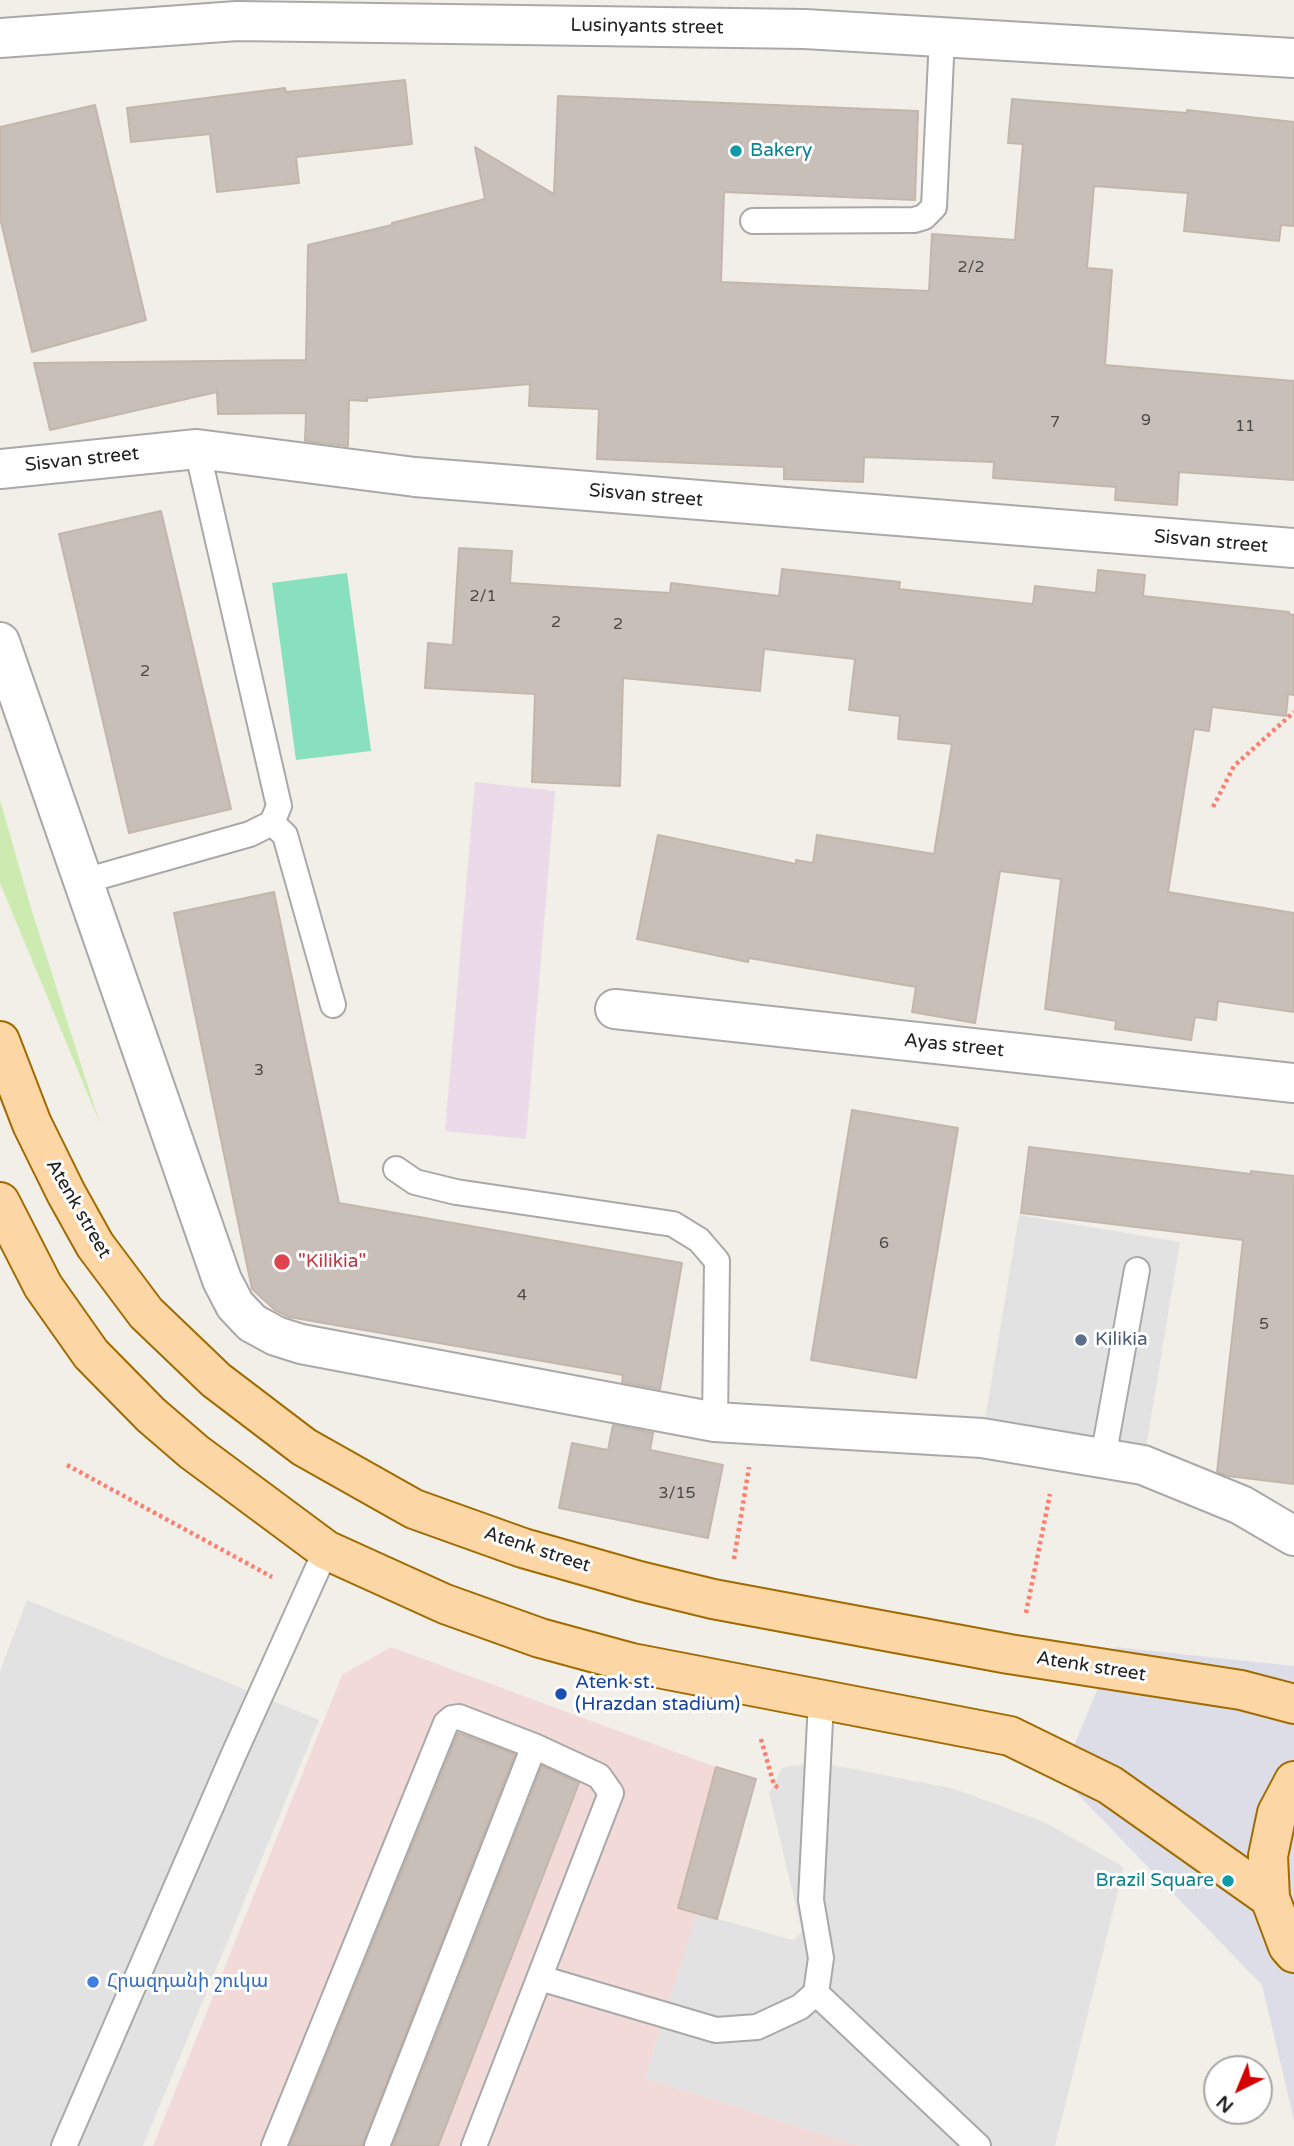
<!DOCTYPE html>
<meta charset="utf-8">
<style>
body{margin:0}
#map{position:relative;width:1294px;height:2146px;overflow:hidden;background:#f2efe9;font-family:"Varela Round",sans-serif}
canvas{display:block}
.north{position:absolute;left:1203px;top:2055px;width:70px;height:70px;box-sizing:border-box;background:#fff;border:2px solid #a7a7a7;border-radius:50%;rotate:223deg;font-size:19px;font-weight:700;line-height:28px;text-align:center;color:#222}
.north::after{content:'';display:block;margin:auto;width:24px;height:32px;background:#d40000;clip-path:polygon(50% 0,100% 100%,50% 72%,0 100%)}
</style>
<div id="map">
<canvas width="1294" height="2146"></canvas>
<div class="north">N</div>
</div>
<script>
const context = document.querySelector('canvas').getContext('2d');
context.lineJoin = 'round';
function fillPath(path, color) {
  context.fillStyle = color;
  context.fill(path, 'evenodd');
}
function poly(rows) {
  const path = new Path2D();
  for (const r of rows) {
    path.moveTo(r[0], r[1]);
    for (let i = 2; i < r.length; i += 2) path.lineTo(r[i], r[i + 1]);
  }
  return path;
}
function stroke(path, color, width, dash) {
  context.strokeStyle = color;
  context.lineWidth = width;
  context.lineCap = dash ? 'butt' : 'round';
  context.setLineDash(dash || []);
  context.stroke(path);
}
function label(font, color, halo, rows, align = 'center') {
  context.font = font + ' "Varela Round","Noto Sans Armenian",sans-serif';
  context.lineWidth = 6;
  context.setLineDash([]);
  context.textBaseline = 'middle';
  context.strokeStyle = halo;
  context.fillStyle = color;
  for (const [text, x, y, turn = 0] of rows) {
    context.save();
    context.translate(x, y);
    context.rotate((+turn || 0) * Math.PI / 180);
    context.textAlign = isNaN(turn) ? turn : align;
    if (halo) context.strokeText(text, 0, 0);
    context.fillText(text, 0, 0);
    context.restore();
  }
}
fillPath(poly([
 [391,1647,716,1767,678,1908,697,1913,645,2078,861,2146,153,2146,342,1675]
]), '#f2dad9');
fillPath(poly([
 [475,782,555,791,526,1139,445,1131]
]), '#ebdbe8');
fillPath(poly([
 [0,800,31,908,100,1124,0,883]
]), '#cdebb0');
fillPath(poly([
 [347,573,371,751,296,760,272,583]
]), '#88e0be');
fillPath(poly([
 [1019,1215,1180,1242,1143,1465,982,1438],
 [27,1600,319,1720,143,2146,0,2146,0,1671],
 [817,1762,955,1789,1044,1822,1124,1867,1055,2146,861,2146,645,2078,697,1913,793,1940,802,1932,769,1793,782,1768]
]), '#e2e2e2');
fillPath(poly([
 [1115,1647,1294,1666,1294,2120,1262,1985,1061,1777]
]), '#dddde8');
const building = poly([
 [405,80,412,144,296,157,299,183,217,192,210,134,131,142,127,108,285,88,286,92,405,80],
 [558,96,918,111,915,200,724,192,721,282,929,291,932,234,1015,240,1023,144,1008,143,1012,99,1187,113,1187,110,1294,122,1294,226,1281,225,1279,241,1184,231,1188,193,1094,186,1087,268,1112,270,1105,365,1294,381,1294,480,1179,472,1177,505,1115,500,1116,487,993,478,994,462,864,457,863,482,784,479,784,467,597,459,599,409,529,406,530,384,367,398,367,401,349,400,348,446,305,441,306,413,218,414,217,392,50,430,34,363,306,360,308,245,392,225,392,223,485,199,475,147,554,194,558,96],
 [95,105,146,320,32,352,0,218,0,127,95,105],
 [161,511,231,809,129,833,59,534,161,511],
 [459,548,512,551,510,583,670,593,671,583,779,596,782,569,900,582,899,589,1033,604,1035,586,1096,593,1098,570,1145,575,1143,596,1289,612,1289,614,1294,615,1294,695,1288,694,1286,716,1212,707,1209,731,1194,729,1168,892,1294,913,1294,1012,1218,1001,1216,1020,1195,1017,1191,1040,1115,1029,1116,1021,1045,1009,1061,879,1000,871,975,1023,912,1012,916,987,749,958,748,962,637,939,658,835,796,864,796,860,813,863,817,835,934,854,952,744,898,739,900,716,849,710,855,659,764,649,760,691,623,678,620,786,532,782,535,694,425,688,428,643,453,645,459,548],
 [274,892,339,1203,682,1263,660,1389,622,1382,623,1375,289,1317,275,1310,252,1289,174,913,274,892],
 [852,1110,958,1128,916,1378,811,1360,852,1110],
 [1029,1147,1251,1174,1251,1171,1294,1176,1294,1484,1228,1476,1217,1472,1243,1240,1021,1213,1029,1147],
 [613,1425,653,1433,650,1450,723,1465,708,1538,559,1508,572,1443,608,1450,613,1425],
 [458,1733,515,1754,362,2146,290,2146,458,1733],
 [542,1766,579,1783,438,2146,393,2146,542,1766],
 [716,1767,756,1779,717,1919,678,1908,716,1767]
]);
fillPath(building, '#c7bfb8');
stroke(building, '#c4b6ab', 2);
const lane = poly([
 [753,221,914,220,924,217,934,207,942,37],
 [272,823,285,835,333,1005],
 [84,881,250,834,272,823,279,806,197,449],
 [396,1169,415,1182,456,1192,673,1224,699,1240,717,1261,715,1422],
 [1103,1458,1137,1270],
 [540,1978,716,2030,757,2027,800,2007,816,1993,821,1958,811,1900,821,1701],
 [816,1993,978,2146],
 [64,2146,233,1756,326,1550],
 [274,2146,446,1723,452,1718,459,1717,534,1746,599,1776,611,1793,474,2146],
 [377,2146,534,1746]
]);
const street = poly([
 [0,38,237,21,805,29,1294,58],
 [0,469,197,449,415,477,1294,548],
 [0,642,222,1280,235,1305,252,1323,276,1336,301,1344,715,1422,982,1438,1143,1465,1241,1505,1294,1536],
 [615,1009,1294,1083]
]);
const primary = poly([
 [0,1041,32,1124,66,1193,95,1245,146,1313,216,1380,304,1447,414,1509,523,1548,639,1581,713,1599,1009,1654,1241,1690,1294,1704],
 [0,1202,43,1286,91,1354,151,1415,194,1452,326,1550,445,1604,540,1638,632,1663,1010,1736,1110,1785,1270,1898],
 [1294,1781,1277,1813,1268,1856,1270,1898,1288,1946,1294,1953]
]);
stroke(lane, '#a9a9a9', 28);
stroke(street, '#a9a9a9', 42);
stroke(primary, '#a06b00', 42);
stroke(poly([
 [1213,807,1234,766,1294,712],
 [67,1465,272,1577],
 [734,1559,749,1467],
 [1026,1613,1050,1494],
 [761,1739,774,1785,779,1788]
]), '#fa8072', 4.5, [3.5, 3.5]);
stroke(lane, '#fff', 24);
stroke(street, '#fff', 38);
stroke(primary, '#fcd6a4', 38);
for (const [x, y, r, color] of [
 [736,151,7,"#0f9aa8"],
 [282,1262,9,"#e0444e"],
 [1081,1340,7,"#5c6f8a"],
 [561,1694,7,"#1a4fb4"],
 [1228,1881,7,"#0f9aa8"],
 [93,1982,7,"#3f7fe0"]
]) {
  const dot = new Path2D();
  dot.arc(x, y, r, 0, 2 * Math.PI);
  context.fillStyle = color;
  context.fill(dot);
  stroke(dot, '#fff', 2.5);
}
label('16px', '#4b4948', null, [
 ["2/2",971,268],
 ["9",1146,421],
 ["7",1055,423],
 ["11",1245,427],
 ["2/1",483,597],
 ["2",556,623],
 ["2",618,625],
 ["2",145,672],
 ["3",259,1071],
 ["6",884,1244],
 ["4",522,1296],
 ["5",1264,1325],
 ["3/15",677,1494]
]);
label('19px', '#222', '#fff', [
 ["Lusinyants street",647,27,1],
 ["Sisvan street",82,460,-6],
 ["Sisvan street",646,496,5],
 ["Sisvan street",1211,542,5],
 ["Ayas street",954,1046,6],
 ["Atenk street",78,1209,60],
 ["Atenk street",537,1550,18],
 ["Atenk street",1091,1667,9]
]);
label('19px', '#0d838f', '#fff', [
 ["Bakery",750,151],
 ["Brazil Square",1214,1881,"right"]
], 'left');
label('19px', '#be3a42', '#fff', [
 ["\"Kilikia\"",298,1262]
], 'left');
label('19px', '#4e5e75', '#fff', [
 ["Kilikia",1095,1340]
], 'left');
label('19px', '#164399', '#fff', [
 ["Atenk st.",575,1683],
 ["(Hrazdan stadium)",575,1705]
], 'left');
label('19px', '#366cbe', '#fff', [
 ["Հրազդանի շուկա",107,1982]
], 'left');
</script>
